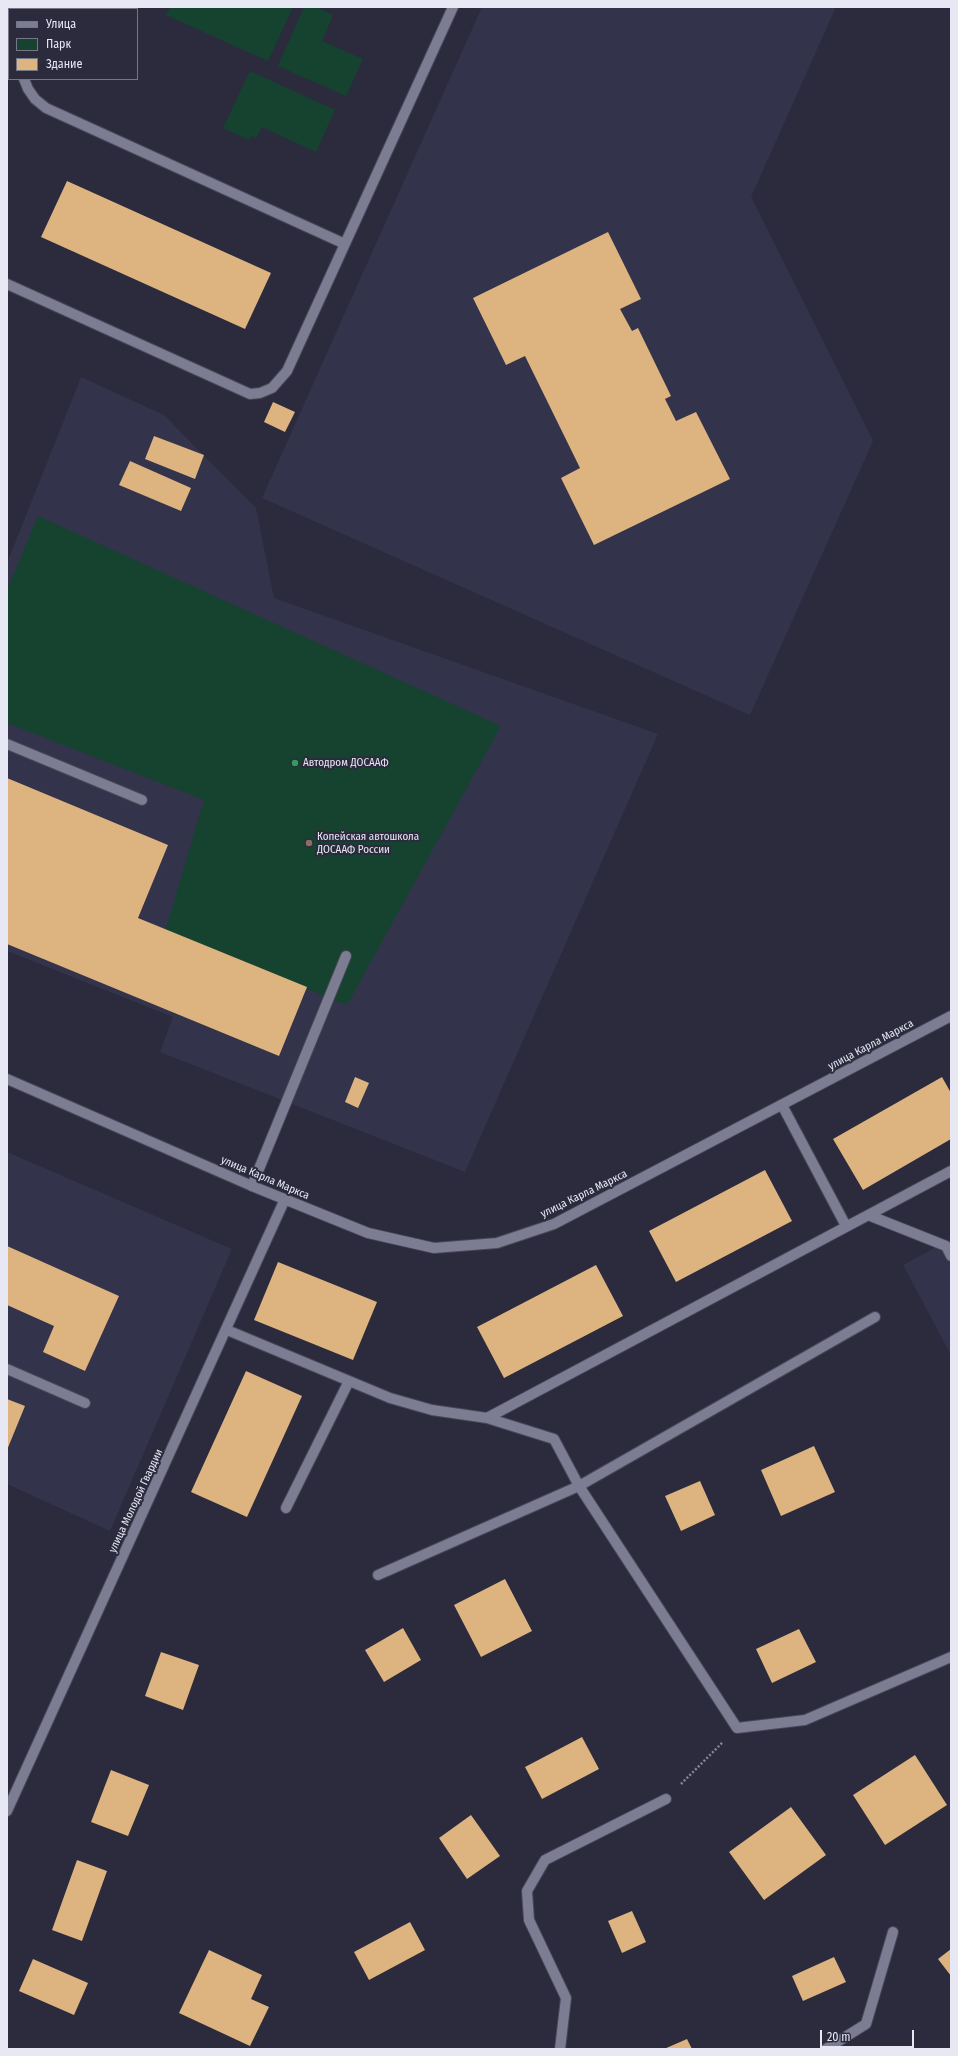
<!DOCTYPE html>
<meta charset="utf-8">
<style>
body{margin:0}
#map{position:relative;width:958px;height:2056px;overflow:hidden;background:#2b2b3d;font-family:"Fira Sans Condensed",sans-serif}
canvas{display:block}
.frame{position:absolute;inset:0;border:8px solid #e7e8f4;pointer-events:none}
.legend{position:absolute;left:8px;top:8px;width:130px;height:72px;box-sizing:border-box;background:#2b2b3d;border:1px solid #767786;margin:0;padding:5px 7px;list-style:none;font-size:12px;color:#e7e8f4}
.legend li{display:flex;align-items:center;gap:8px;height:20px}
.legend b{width:20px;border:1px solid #767786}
.scale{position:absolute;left:820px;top:2030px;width:94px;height:18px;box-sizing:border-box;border:2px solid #e7e8f4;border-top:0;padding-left:5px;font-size:12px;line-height:14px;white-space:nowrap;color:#e7e8f4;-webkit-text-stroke:3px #2b2b3d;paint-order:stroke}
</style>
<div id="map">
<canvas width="958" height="2056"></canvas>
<div class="frame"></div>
<ul class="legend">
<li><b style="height:5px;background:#7c7c92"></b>Улица</li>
<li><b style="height:11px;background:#15432f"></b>Парк</li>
<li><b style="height:11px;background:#ddb37f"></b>Здание</li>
</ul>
<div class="scale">20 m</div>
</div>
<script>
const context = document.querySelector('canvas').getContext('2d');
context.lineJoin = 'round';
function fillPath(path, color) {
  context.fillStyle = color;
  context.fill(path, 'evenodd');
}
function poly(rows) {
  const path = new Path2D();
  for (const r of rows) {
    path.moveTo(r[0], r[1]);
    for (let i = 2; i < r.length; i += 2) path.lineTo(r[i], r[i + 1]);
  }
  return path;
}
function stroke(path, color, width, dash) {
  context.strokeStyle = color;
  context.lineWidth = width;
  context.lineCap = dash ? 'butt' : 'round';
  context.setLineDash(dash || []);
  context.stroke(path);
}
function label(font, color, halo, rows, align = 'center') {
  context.font = font + ' "Fira Sans Condensed",sans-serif';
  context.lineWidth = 4;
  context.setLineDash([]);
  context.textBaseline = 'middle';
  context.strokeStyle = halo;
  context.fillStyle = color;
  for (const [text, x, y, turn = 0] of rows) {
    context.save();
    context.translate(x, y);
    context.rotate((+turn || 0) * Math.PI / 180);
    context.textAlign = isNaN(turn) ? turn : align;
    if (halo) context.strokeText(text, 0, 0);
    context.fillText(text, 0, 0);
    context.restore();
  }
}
fillPath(poly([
 [482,7,836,7,751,197,873,441,750,715,262,498],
 [81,377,164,415,256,508,274,598,658,734,465,1172,160,1052,173,1017,7,951,7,563],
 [7,1152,232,1249,110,1531,7,1484],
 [951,1239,951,1355,903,1265]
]), '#33334b');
fillPath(poly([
 [170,7,293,7,268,61,166,15],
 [304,7,316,7,333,15,322,41,363,59,346,96,278,66],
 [250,71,335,110,316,152,262,127,256,138,251,136,249,140,223,128],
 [38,516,501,726,347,1005,165,932,204,800,7,723,7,590]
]), '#15432f');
fillPath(poly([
 [67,181,271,273,245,329,41,237],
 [608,232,641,299,620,309,632,331,638,328,671,396,665,399,676,421,696,412,730,479,594,545,561,478,580,468,525,356,506,365,473,298],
 [273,402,295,412,285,432,264,422],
 [154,436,204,455,195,479,145,459],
 [130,461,191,488,181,511,119,485],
 [7,778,168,845,138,918,307,987,279,1056,7,944],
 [355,1077,369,1083,358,1108,345,1102],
 [942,1077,951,1093,951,1139,863,1190,833,1139],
 [765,1170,792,1221,676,1282,649,1231],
 [7,1246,119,1296,85,1371,43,1352,54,1326,7,1305],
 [278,1262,377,1302,353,1360,254,1320],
 [596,1265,623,1316,504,1378,477,1327],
 [246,1371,302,1396,247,1517,191,1492],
 [7,1399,25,1406,7,1450],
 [814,1446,835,1492,781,1516,761,1470],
 [700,1481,715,1515,681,1531,665,1496],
 [505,1579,532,1631,481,1657,454,1605],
 [403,1628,421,1660,384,1682,365,1650],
 [799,1629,816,1662,772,1683,756,1649],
 [161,1652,199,1665,183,1710,145,1696],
 [582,1737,599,1769,542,1799,525,1767],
 [915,1755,947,1805,885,1845,853,1795],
 [111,1770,149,1785,128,1836,91,1822],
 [791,1807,826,1855,764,1900,729,1852],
 [471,1815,500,1856,467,1879,439,1838],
 [77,1860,107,1871,82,1941,52,1930],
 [632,1911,646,1942,622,1953,608,1921],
 [410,1922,425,1950,369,1980,354,1952],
 [951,1949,951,1976,938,1959],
 [209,1950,262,1975,251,1999,269,2007,250,2046,179,2013],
 [834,1957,846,1982,803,2001,792,1976],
 [33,1959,88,1983,74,2015,19,1991],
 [687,2039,692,2049,664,2049]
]), '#ddb37f');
const service = poly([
 [45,9,46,7],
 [24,79,28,89,35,99,46,108,345,244],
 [7,284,250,394,260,393,272,388,287,371,453,7],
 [7,744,142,800],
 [782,1105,846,1226],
 [252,1186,346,956],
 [868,1215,946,1246,951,1256],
 [227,1330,390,1398,432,1410,487,1418,951,1171],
 [7,1369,85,1403],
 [487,1418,554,1439,579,1486,737,1728,805,1720,951,1657],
 [286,1508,349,1381],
 [378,1575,579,1486,875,1317],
 [560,2049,566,1998,529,1920,527,1891,545,1860,666,1799],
 [826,2049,866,2024,893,1932]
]);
const minor = poly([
 [7,1811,285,1199]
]);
const tertiary = poly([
 [7,1079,252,1186,368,1233,434,1248,497,1243,554,1224,951,1016]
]);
stroke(service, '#474756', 12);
stroke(minor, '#474756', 12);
stroke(tertiary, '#474756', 12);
stroke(poly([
 [681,1784,723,1742]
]), '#858695', 2.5, [2, 2]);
stroke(service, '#7c7c92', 10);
stroke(minor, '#7c7c92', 10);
stroke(tertiary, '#7c7c92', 10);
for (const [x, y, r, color] of [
 [295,763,4,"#2e9e5b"],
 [309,843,4,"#8d6e63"]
]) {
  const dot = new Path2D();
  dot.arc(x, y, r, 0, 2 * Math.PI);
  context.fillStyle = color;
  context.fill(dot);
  stroke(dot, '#2b2b3d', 1.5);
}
label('11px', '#e7e8f4', '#2b2b3d', [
 ["Автодром ДОСААФ",303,763],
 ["Копейская автошкола",317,837],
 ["ДОСААФ России",317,850]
], 'left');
label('11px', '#e7e8f4', '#2b2b3d', [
 ["улица Карла Маркса",871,1045,-28],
 ["улица Карла Маркса",265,1178,23],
 ["улица Карла Маркса",584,1194,-26],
 ["улица Молодой Гвардии",136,1501,-65]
]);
</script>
